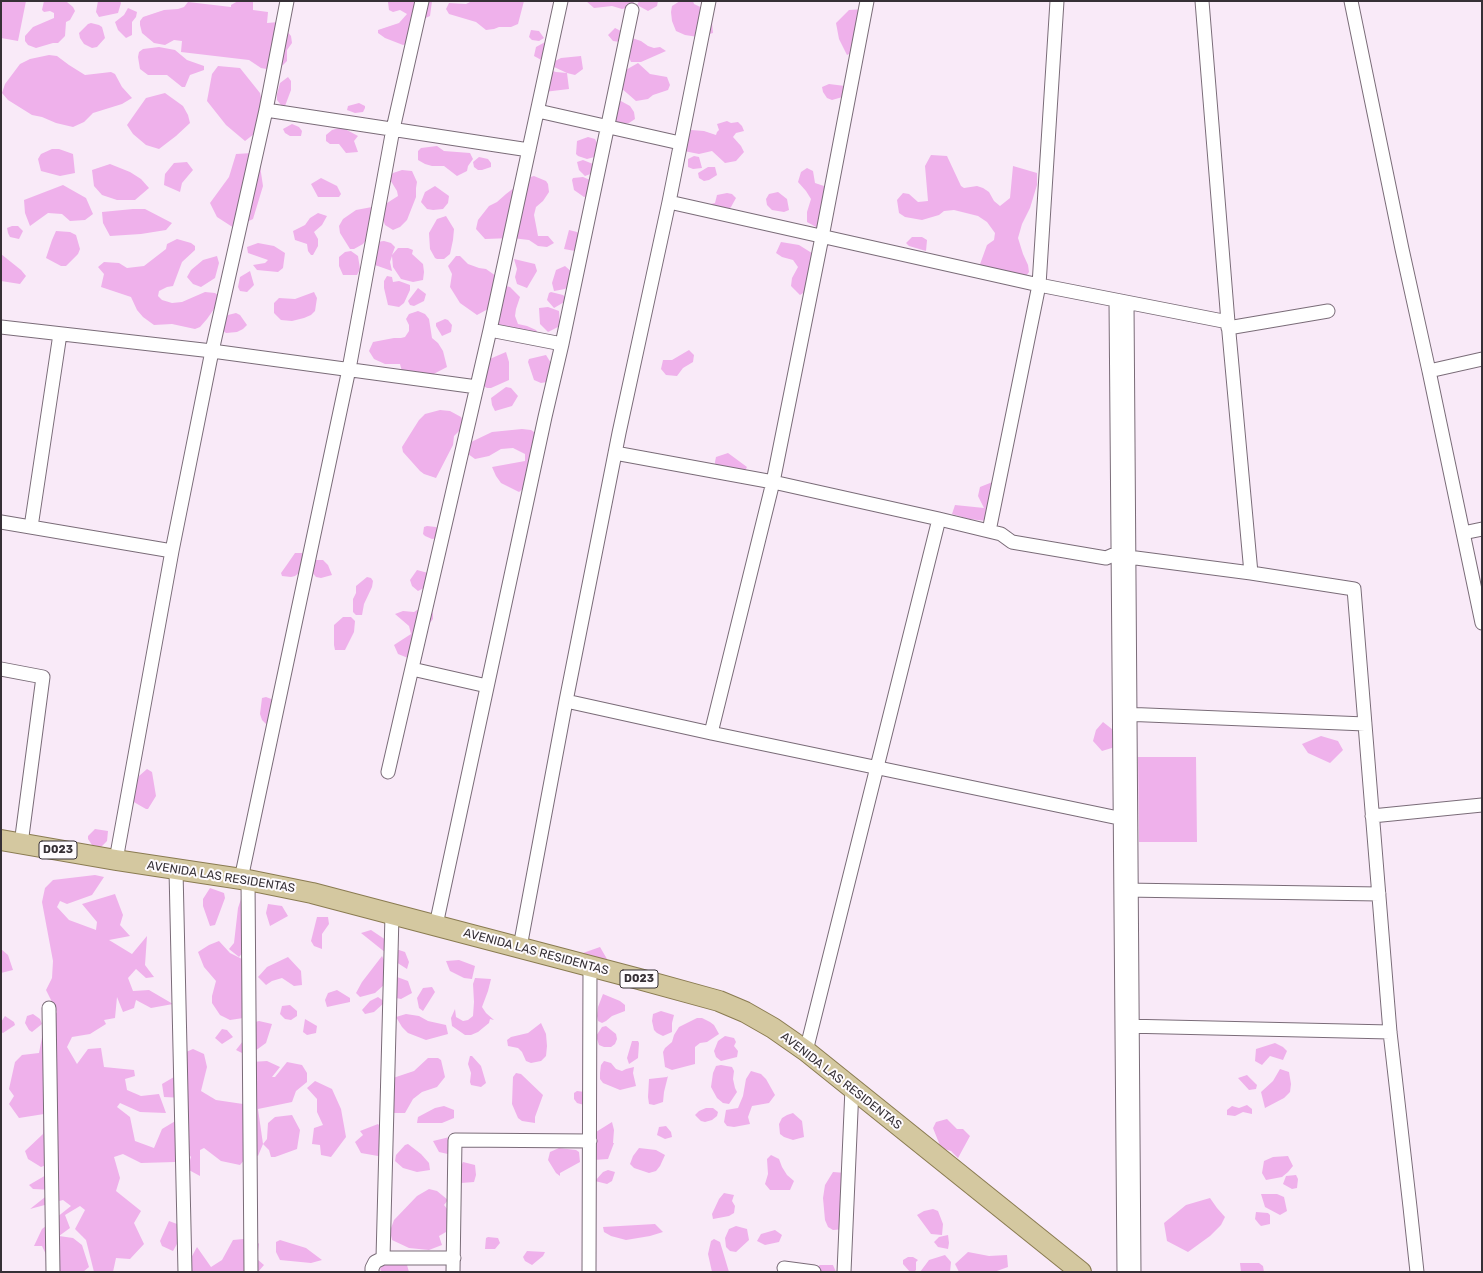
<!DOCTYPE html>
<style>
body{margin:0}
#map{position:relative;width:1483px;height:1273px;overflow:hidden;background:#f9eaf8;font-family:Rubik,sans-serif}
canvas{display:block}
.frame{position:absolute;inset:0;border:2px solid #363036;pointer-events:none}
</style>
<div id="map">
<canvas width="1483" height="1273"></canvas>
<div class="frame"></div>
</div>
<script>
const context = document.querySelector('canvas').getContext('2d');
context.lineJoin = 'round';
function fillPath(path, color) {
  context.fillStyle = color;
  context.fill(path, 'evenodd');
}
function poly(rows) {
  const path = new Path2D();
  for (const r of rows) {
    path.moveTo(r[0], r[1]);
    for (let i = 2; i < r.length; i += 2) path.lineTo(r[i], r[i + 1]);
  }
  return path;
}
function stroke(path, color, width, dash) {
  context.strokeStyle = color;
  context.lineWidth = width;
  context.lineCap = dash ? 'butt' : 'round';
  context.setLineDash(dash || []);
  context.stroke(path);
}
function label(font, color, halo, rows, align = 'center') {
  context.font = font + ' Rubik,sans-serif';
  context.lineWidth = 4;
  context.setLineDash([]);
  context.textBaseline = 'middle';
  context.strokeStyle = halo;
  context.fillStyle = color;
  for (const [text, x, y, turn = 0] of rows) {
    context.save();
    context.translate(x, y);
    context.rotate((+turn || 0) * Math.PI / 180);
    context.textAlign = isNaN(turn) ? turn : align;
    if (halo) context.strokeText(text, 0, 0);
    context.fillText(text, 0, 0);
    context.restore();
  }
}
fillPath(poly([
 [1,1,26,1,18,41,1,38],
 [44,1,67,2,73,7,75,11,70,20,66,22,65,36,58,43,53,43,36,48,28,45,25,41,25,36,33,27,54,18,54,13,50,11,44,12,42,10],
 [98,1,120,1,121,3,118,13,99,17,96,12],
 [238,1,253,1,253,10,268,12,267,23,279,22,291,36,292,43,287,50,287,61,283,65,272,70,261,68,249,60,181,52,182,41,174,40,165,45,154,43,142,33,140,25,140,21,143,17,164,10,178,9,184,7,188,2,231,7,231,5],
 [389,1,432,1,430,16,419,21,407,44,403,45,385,38,378,33,378,30,399,23,407,14,400,10,393,12,389,10,388,2],
 [472,1,524,1,518,24,511,27,499,27,494,29,486,30,476,22,449,14,446,9,449,3,466,4],
 [586,1,634,1,633,6,622,9,612,6,594,8],
 [639,1,658,1,657,6,648,11,637,5],
 [680,1,693,1,694,4,711,12,713,33,698,37,685,35,676,31,672,21,671,12,672,6],
 [128,8,137,12,136,17,132,22,132,35,126,38,118,30,115,22,124,15],
 [864,9,862,48,847,55,839,39,836,23,849,10],
 [91,23,99,25,102,27,105,38,97,47,92,48,84,44,80,38,79,33,88,24],
 [615,28,627,34,620,42,613,41,608,35],
 [531,30,539,31,544,38,539,41,532,40,529,37],
 [632,38,641,41,648,46,654,48,660,47,666,51,641,62,631,62,627,53],
 [555,40,557,54,545,62,534,56,536,47,547,41],
 [159,47,175,50,187,60,204,66,204,70,190,75,185,87,182,87,167,75,148,75,140,69,138,57,139,52,143,49],
 [49,55,57,56,69,65,85,75,111,72,115,74,122,87,132,98,122,104,93,113,84,122,73,127,56,123,42,117,32,115,8,100,2,93,5,84,20,64,30,59],
 [581,56,583,69,575,75,567,73,569,89,544,92,547,69,556,72,567,73,554,67,555,61,561,58],
 [638,63,650,74,667,77,670,85,668,90,653,95,648,99,636,101,628,94,621,88,624,71],
 [218,66,240,68,260,93,267,124,245,141,226,125,207,101,212,74],
 [288,77,291,81,291,90,285,106,281,105,277,100,277,94,280,83],
 [829,84,845,86,846,96,832,100,827,98,823,92,822,87],
 [165,93,183,106,188,115,190,123,176,136,159,149,146,145,133,134,127,125,146,98],
 [619,100,630,106,634,112,635,119,629,123,612,125],
 [359,103,365,106,365,108,363,112,355,113,347,110,348,106],
 [727,121,731,123,738,122,742,126,744,131,736,133,733,137,741,146,744,152,736,161,725,163,712,151,699,154,684,151,691,130,704,131,716,135,717,132,719,130,717,124],
 [292,124,299,127,302,131,301,136,290,136,285,133,283,129],
 [339,128,345,129,358,136,354,141,358,152,346,153,339,144,330,144,326,141,326,135,332,130],
 [588,137,595,139,600,149,598,156,587,159,578,156,576,154,577,141],
 [437,146,444,151,470,153,473,159,468,166,467,171,457,176,444,166,432,166,425,164,418,160,418,151,421,148],
 [52,149,59,149,73,154,75,173,60,176,41,171,38,159,41,154],
 [252,153,260,166,263,186,253,219,234,228,217,217,210,203,229,177,236,154],
 [931,155,947,156,961,186,964,188,977,186,983,188,989,192,994,201,1000,206,1010,198,1013,166,1037,173,1037,185,1030,208,1022,224,1018,238,1023,254,1028,265,1029,272,1026,276,979,267,987,245,994,240,995,233,987,222,978,216,954,210,944,211,939,215,922,220,905,217,899,213,897,200,903,193,909,194,918,202,928,201,925,166],
 [694,156,699,157,702,168,693,169,688,167,688,159],
 [479,157,488,159,491,163,491,167,482,170,478,170,474,167,473,162],
 [583,160,593,164,593,173,585,176,579,170,577,162],
 [187,162,193,170,182,183,180,192,164,185,165,174,174,163],
 [110,164,130,172,141,179,149,188,135,200,117,200,102,195,94,186,92,170],
 [708,167,715,167,717,175,709,180,704,181,699,178,698,173],
 [807,168,813,171,815,183,824,186,825,188,822,226,816,227,807,222,807,212,811,199,806,191,798,182,801,172],
 [402,170,412,171,417,182,416,188,416,197,407,220,400,227,393,230,385,225,381,214,387,203,398,196,397,191,389,178,393,173],
 [534,176,546,181,548,184,549,192,543,201,536,207,534,215,538,236,548,236,554,243,547,247,538,246,529,240,512,238,485,239,476,229,478,220,489,206,497,202,506,194,527,178],
 [583,177,590,180,592,185,592,195,584,197,574,190,572,180,573,178],
 [321,178,337,186,341,194,339,197,318,197,311,184],
 [63,185,86,198,93,214,85,220,70,221,62,214,48,213,30,226,25,213,24,200],
 [435,186,449,196,448,203,443,209,433,210,427,209,421,202,425,192],
 [778,192,787,199,789,210,784,212,772,210,767,205,766,199,769,194],
 [727,193,732,194,736,198,731,207,725,213,706,205,715,203,717,195],
 [372,207,377,215,378,225,363,244,354,249,350,249,340,233,339,226,343,219,356,210],
 [133,209,145,209,172,223,166,230,141,234,110,236,103,223,102,212],
 [318,213,327,216,322,225,314,232,318,239,318,246,313,255,311,255,308,251,307,244,295,240,293,231,305,225,310,218],
 [446,216,454,229,453,240,450,254,444,259,437,259,435,258,430,249,429,233,437,219],
 [12,226,18,226,23,231,19,239,10,237,8,233,7,228],
 [569,230,577,232,582,238,575,251,564,249],
 [56,231,70,232,76,235,80,249,78,254,66,266,61,266,46,258,52,240],
 [912,237,922,237,927,240,926,251,909,246,906,243],
 [177,239,191,243,195,246,195,250,182,262,173,286,167,287,159,291,158,296,162,300,172,303,182,302,205,292,215,293,219,296,220,298,214,309,207,319,200,327,195,329,172,324,154,325,143,317,137,310,131,297,101,287,104,274,98,267,104,262,119,263,127,268,144,266,166,249,167,244],
 [384,241,391,243,395,247,392,255,398,248,408,248,413,250,412,254,423,264,424,272,423,280,413,282,401,279,393,267,392,256,390,262,392,271,372,264,376,242],
 [781,242,799,245,815,255,808,290,800,295,791,286,792,278,798,267,793,260,782,257,776,253],
 [258,243,274,246,285,253,283,268,278,272,257,270,253,265,265,263,268,260,248,253,247,247],
 [351,251,358,256,360,269,357,275,343,275,339,266,339,257,345,252],
 [1,254,21,270,26,276,20,284,1,281],
 [217,256,219,263,215,278,201,287,193,284,187,277,191,270,203,260],
 [456,256,460,256,468,264,479,268,486,269,496,276,498,284,510,287,520,297,516,309,515,316,518,324,527,326,536,330,541,338,500,327,488,309,477,315,460,303,450,287,452,274,448,266],
 [514,259,535,264,537,271,527,288,517,284,515,277,517,269],
 [565,266,573,273,572,283,565,289,554,291,552,283,556,270],
 [250,271,254,285,247,292,240,291,238,287,240,277],
 [387,276,392,277,393,282,399,281,410,285,410,290,404,303,399,307,388,305,384,288,384,281],
 [418,288,426,294,424,301,414,306,410,305,408,301],
 [314,292,317,298,315,311,311,315,304,318,292,321,281,320,274,313,274,303,279,298,295,299],
 [551,292,563,295,565,297,566,301,554,308,547,300,549,293],
 [548,307,559,311,560,326,548,332,540,324,539,308],
 [418,311,425,314,429,319,432,338,438,343,443,351,447,367,422,380,403,375,400,364,385,364,374,359,369,351,373,342,394,338,401,338,405,337,409,331,409,325,406,319,409,314],
 [236,313,240,315,247,325,243,329,237,332,226,333,222,330,222,320,228,315],
 [445,319,448,320,452,325,451,332,442,336,436,326,436,323],
 [689,350,694,355,693,362,683,368,677,376,666,375,661,369,663,360,672,360],
 [506,352,509,362,509,380,491,388,487,388,478,383,473,379,472,374,478,364],
 [546,355,551,363,547,382,541,383,534,380,528,362,529,359],
 [506,387,511,388,518,396,512,406,495,411,492,405,491,398],
 [440,410,450,411,461,417,465,425,454,436,453,445,436,478,424,474,420,471,403,452,402,447,419,420,425,414],
 [522,429,531,430,537,434,530,483,519,492,501,483,496,476,492,467,525,461,525,454,513,448,501,449,489,456,475,459,464,451,469,443,492,432],
 [728,453,747,467,740,479,731,481,716,472,715,462,716,457],
 [995,481,987,521,969,519,952,514,955,505,984,508,978,496,980,487],
 [427,526,436,527,439,529,438,538,432,539,425,536,423,534,424,527],
 [295,553,302,553,304,558,304,569,295,576,291,577,282,576,281,573,286,566],
 [312,560,323,560,328,565,332,575,321,578,316,577,311,571],
 [417,570,428,573,428,586,418,591,412,586,410,580],
 [367,577,371,578,373,581,372,587,364,604,362,615,356,615,353,612,353,599,356,593,356,586],
 [428,603,433,614,433,619,424,630,408,658,398,654,394,645,411,634,409,626,395,614,403,611,414,612],
 [343,617,351,617,355,621,354,632,345,650,335,650,334,645,334,625],
 [266,697,274,700,276,718,266,724,262,720,260,714,262,698],
 [1103,722,1117,733,1115,747,1102,751,1093,741,1096,730],
 [1321,736,1338,741,1343,750,1330,763,1308,753,1302,744],
 [1138,757,1196,757,1197,842,1139,842],
 [147,769,152,772,156,796,148,809,146,809,132,801,132,792,139,776],
 [95,829,108,831,107,841,101,847,92,845,88,839,88,836],
 [95,875,104,877,92,895,67,904,60,901,57,907,69,920,96,930,97,922,82,904,115,894,123,915,120,925,130,936,109,940,132,954,147,936,145,965,154,977,146,978,136,969,128,978,133,991,149,990,173,1004,151,1008,136,1000,134,1008,123,1012,117,997,115,1018,104,1020,106,1024,90,1034,72,1037,67,1047,77,1064,88,1049,101,1048,104,1067,134,1070,135,1076,125,1079,127,1090,141,1096,159,1094,166,1113,140,1112,120,1103,117,1107,130,1117,135,1141,154,1148,162,1129,187,1114,184,1098,164,1097,162,1084,174,1077,186,1052,193,1049,204,1054,207,1067,201,1091,216,1100,243,1104,251,1062,267,1061,280,1067,272,1077,275,1077,287,1062,302,1065,307,1073,307,1082,296,1091,292,1102,258,1109,263,1144,267,1139,268,1123,275,1117,292,1115,300,1130,297,1149,275,1157,271,1157,269,1150,263,1144,258,1156,251,1152,240,1165,221,1161,204,1148,200,1150,200,1176,187,1169,191,1157,186,1151,185,1158,175,1162,141,1163,123,1154,114,1157,120,1178,116,1191,141,1211,134,1223,144,1244,130,1259,116,1258,113,1272,94,1272,86,1240,75,1229,85,1210,80,1206,65,1215,70,1228,59,1236,73,1238,82,1245,89,1267,83,1272,58,1272,53,1269,42,1246,34,1246,42,1229,71,1206,63,1200,30,1209,54,1190,33,1189,29,1185,53,1171,49,1164,41,1167,28,1159,25,1151,43,1134,44,1114,19,1118,9,1104,14,1096,9,1089,15,1062,22,1055,39,1053,44,1027,57,1012,46,990,52,978,53,961,42,902,45,888,53,880],
 [210,888,224,893,225,898,215,925,210,926,203,906,203,899],
 [241,899,249,903,250,944,239,957,229,949,234,943,238,908],
 [268,904,282,906,288,916,270,926,266,913],
 [317,917,328,917,329,924,322,934,322,949,314,946,311,941],
 [371,930,389,942,386,953,361,933],
 [219,941,230,953,246,961,250,1017,230,1020,220,1015,212,1003,212,996,216,981,204,967,198,952,209,945],
 [600,947,607,959,602,965,585,961,583,953],
 [1,949,8,955,13,970,1,973],
 [399,950,405,952,409,962,407,969,396,962,389,951],
 [382,956,390,972,385,984,375,993,360,997,356,993,362,982],
 [288,957,301,971,302,985,294,986,282,978,272,981,266,985,258,977,267,967],
 [459,960,475,966,472,979,464,978,450,971,446,961],
 [397,977,408,981,412,993,401,999,396,998,389,991],
 [475,978,491,979,488,991,482,1007,486,1013,494,1020,490,1019,489,1023,478,1032,471,1035,465,1035,452,1026,451,1018,455,1009,456,1017,463,1021,468,1020,473,1016,474,1002,473,984],
 [432,987,435,992,423,1011,419,1008,417,998,423,988],
 [337,990,350,998,350,1002,327,1007,325,1000,328,993],
 [603,994,620,1001,625,1005,625,1011,612,1016,606,1021,602,1023,598,1021,597,1016,598,1007],
 [378,997,385,1002,374,1012,365,1014,362,1010,370,1001],
 [290,1005,297,1011,297,1016,291,1020,285,1019,280,1014,282,1006],
 [661,1011,674,1015,672,1023,672,1032,663,1036,657,1033,654,1030,652,1021,653,1014],
 [33,1014,40,1019,42,1024,32,1032,29,1030,25,1023,27,1016],
 [406,1014,419,1016,428,1021,446,1025,448,1034,426,1040,408,1033,402,1027,396,1017],
 [5,1016,14,1022,15,1025,3,1033,1,1032,1,1022],
 [697,1018,702,1018,710,1022,714,1025,719,1034,707,1042,700,1043,695,1047,695,1064,672,1070,665,1067,663,1052,665,1048,672,1042,674,1035,679,1027],
 [305,1019,317,1026,316,1033,307,1035,303,1032],
 [259,1021,272,1024,266,1043,248,1056,236,1050,250,1032,255,1022],
 [541,1023,546,1034,547,1046,546,1056,541,1061,531,1063,526,1061,522,1052,518,1048,508,1046,507,1040,511,1037,528,1033],
 [606,1026,616,1034,617,1039,615,1044,611,1047,604,1047,599,1045,596,1036,602,1027],
 [222,1029,227,1030,233,1037,222,1044,215,1038],
 [725,1036,734,1038,736,1042,734,1046,738,1051,737,1057,721,1061,716,1057,714,1051,718,1041],
 [632,1041,638,1041,639,1043,638,1058,629,1064,627,1058],
 [1275,1043,1283,1047,1287,1051,1283,1060,1270,1056,1262,1065,1255,1061,1256,1049],
 [470,1056,472,1056,481,1066,486,1083,481,1087,471,1085,470,1082,471,1073,468,1064],
 [428,1058,438,1058,441,1060,445,1077,437,1087,422,1092,413,1099,405,1113,394,1113,386,1108,390,1079,414,1071],
 [604,1061,611,1063,616,1069,622,1071,626,1069,634,1067,633,1073,636,1086,620,1090,603,1083,600,1079,600,1073,601,1065],
 [721,1065,732,1067,734,1071,733,1079,735,1088,737,1092,729,1104,723,1103,717,1098,711,1087,713,1073,716,1066],
 [1280,1069,1289,1072,1291,1084,1290,1092,1284,1098,1265,1108,1261,1092,1273,1081],
 [751,1071,761,1074,766,1079,775,1095,769,1103,752,1106,748,1117,750,1124,734,1127,727,1126,724,1122,726,1110,738,1108,743,1096,746,1079],
 [516,1073,521,1074,543,1095,535,1117,535,1123,522,1121,518,1118,512,1104,513,1077],
 [1247,1075,1257,1085,1256,1089,1249,1090,1238,1078],
 [668,1076,664,1092,663,1102,654,1105,649,1104,648,1097,649,1079,667,1077],
 [315,1081,332,1089,341,1109,346,1137,331,1157,321,1155,320,1145,312,1144,314,1128,323,1125,317,1112,317,1099,307,1088],
 [577,1091,585,1092,584,1105,577,1103,574,1099,574,1093],
 [1247,1105,1252,1109,1252,1114,1243,1112,1235,1116,1227,1115,1227,1110,1232,1106,1239,1108],
 [444,1106,454,1110,454,1118,442,1123,417,1123,418,1117,435,1108],
 [706,1108,713,1108,718,1112,717,1116,712,1120,705,1122,701,1121,695,1115,699,1111],
 [793,1113,802,1121,804,1137,793,1140,784,1137,780,1134,779,1124,782,1118,787,1115],
 [947,1119,957,1129,963,1129,970,1136,958,1158,951,1151,941,1148,933,1128,936,1122],
 [612,1122,614,1130,613,1143,614,1143,608,1159,593,1160,594,1137,596,1132],
 [378,1124,390,1138,386,1152,378,1156,361,1153,355,1142,363,1135,360,1131],
 [666,1126,671,1132,672,1137,665,1139,657,1135,659,1127],
 [458,1135,452,1155,439,1152,433,1141],
 [408,1144,421,1154,429,1163,430,1170,417,1172,403,1168,395,1161,396,1155,405,1145],
 [559,1148,576,1150,579,1152,580,1162,560,1173,560,1176,556,1173,548,1160,550,1152],
 [639,1148,656,1150,665,1155,660,1166,656,1171,649,1173,634,1168,630,1164,633,1156],
 [771,1155,779,1159,782,1167,787,1175,794,1181,790,1190,770,1190,765,1184,768,1174,767,1159],
 [1288,1156,1293,1166,1288,1172,1282,1177,1266,1180,1262,1173,1264,1161,1273,1157],
 [463,1162,475,1165,476,1175,474,1182,461,1183,459,1170],
 [608,1170,615,1172,612,1181,607,1184,595,1181,603,1172],
 [833,1172,846,1173,844,1229,833,1230,828,1227,825,1220,823,1198,825,1185],
 [1296,1175,1298,1179,1297,1188,1292,1189,1283,1184,1286,1176],
 [429,1189,437,1191,448,1200,444,1205,448,1210,446,1232,439,1236,442,1245,429,1250,409,1248,392,1240,390,1231,394,1220,417,1196],
 [724,1193,734,1195,732,1201,735,1206,734,1213,729,1216,713,1219,712,1214,719,1199],
 [1261,1194,1277,1194,1284,1197,1287,1211,1280,1215,1265,1207],
 [1210,1198,1217,1208,1225,1217,1221,1225,1210,1236,1188,1252,1167,1241,1164,1223,1186,1205],
 [933,1209,938,1211,943,1224,942,1235,931,1234,917,1215,924,1211],
 [1256,1212,1268,1213,1270,1215,1270,1224,1261,1226,1259,1224,1255,1219],
 [169,1221,177,1224,180,1229,177,1244,173,1251,162,1246,160,1241],
 [655,1224,663,1232,650,1236,626,1240,611,1236,604,1232,603,1227],
 [736,1226,747,1229,749,1240,736,1252,730,1251,726,1247,725,1238,729,1229],
 [775,1230,782,1235,779,1242,765,1245,757,1241,761,1234],
 [948,1235,949,1243,948,1249,938,1247,934,1242,939,1237],
 [488,1237,498,1238,500,1243,495,1249,485,1249,486,1238],
 [254,1238,259,1244,257,1259,264,1265,258,1272,192,1272,191,1258,197,1247,211,1267,222,1260,233,1240],
 [714,1239,720,1242,729,1272,712,1272,708,1254,711,1241],
 [280,1240,306,1248,322,1260,311,1263,280,1260,276,1252,276,1242],
 [527,1251,545,1252,543,1256,532,1265,525,1261,523,1257],
 [968,1252,989,1256,1007,1255,1008,1267,994,1272,959,1272,955,1264],
 [945,1255,951,1262,950,1272,920,1272,929,1260],
 [908,1257,913,1257,918,1260,916,1262,916,1270,914,1272,910,1272,903,1264,903,1260],
 [387,1261,407,1265,409,1272,382,1272,380,1269],
 [1240,1263,1259,1263,1263,1266,1264,1272,1241,1272],
 [820,1265,833,1265,836,1272,808,1272]
]), '#efb1eb');
const street = poly([
 [1202,1,1228,322,1251,573],
 [1351,1,1402,249,1429,371],
 [266,110,529,150],
 [538,111,680,143],
 [669,202,1039,285,1228,322],
 [1116,301,1124,1272],
 [1127,303,1134,1272],
 [1,327,212,351,477,387],
 [1228,328,1328,311],
 [490,330,562,344],
 [1482,359,1429,371,1482,623],
 [615,453,773,482,939,519,1001,534,1012,542,1106,558,1113,555,1251,573,1354,589,1390,1032,1410,1207,1417,1272],
 [1,522,172,551],
 [31,527,60,334],
 [989,531,1039,285,1057,1],
 [1463,533,1482,529],
 [1,669,43,677,21,844],
 [412,669,487,686],
 [566,701,711,733,1128,820],
 [1123,714,1365,724],
 [711,733,773,482,822,237,867,1],
 [388,772,490,330,561,1],
 [1372,816,1482,805],
 [116,860,172,551,212,351,266,110,287,1],
 [176,870,185,1272],
 [241,879,349,369,393,129,422,1],
 [248,880,251,1272],
 [1125,890,1379,894],
 [436,925,545,417,562,344,632,10],
 [520,947,566,701,619,433,669,202,709,1],
 [49,1008,53,1272],
 [1124,1026,1390,1032],
 [806,1051,939,519],
 [383,1258,454,1258],
 [784,1268,814,1272],
 [372,1272,372,1268,375,1262,383,1258,392,915],
 [453,1272,455,1140,590,1141],
 [589,1272,590,966],
 [844,1272,852,1088]
]);
const primary = poly([
 [1,840,116,860,248,880,312,893,639,979,719,1001,745,1012,773,1028,806,1051,1081,1272]
]);
stroke(street, '#7a6c78', 15);
stroke(primary, '#8a7b51', 22);
stroke(street, '#fff', 13);
stroke(primary, '#d4c8a0', 20);
for (const [x, y, w] of [
 [58,850,38],
 [639,979,38]
]) {
  const box = new Path2D();
  box.roundRect(x - w / 2, y - 9, w, 18, 3);
  context.fillStyle = '#fefbfe';
  context.fill(box);
  stroke(box, '#363036', 1);
}
label('bold 11px', '#363036', null, [
 ["D023",58,850],
 ["D023",639,979]
]);
label('12px', '#363036', '#fefbfe', [
 ["AVENIDA LAS RESIDENTAS",221,877,9],
 ["AVENIDA LAS RESIDENTAS",536,952,15],
 ["AVENIDA LAS RESIDENTAS",841,1081,38]
]);
</script>
